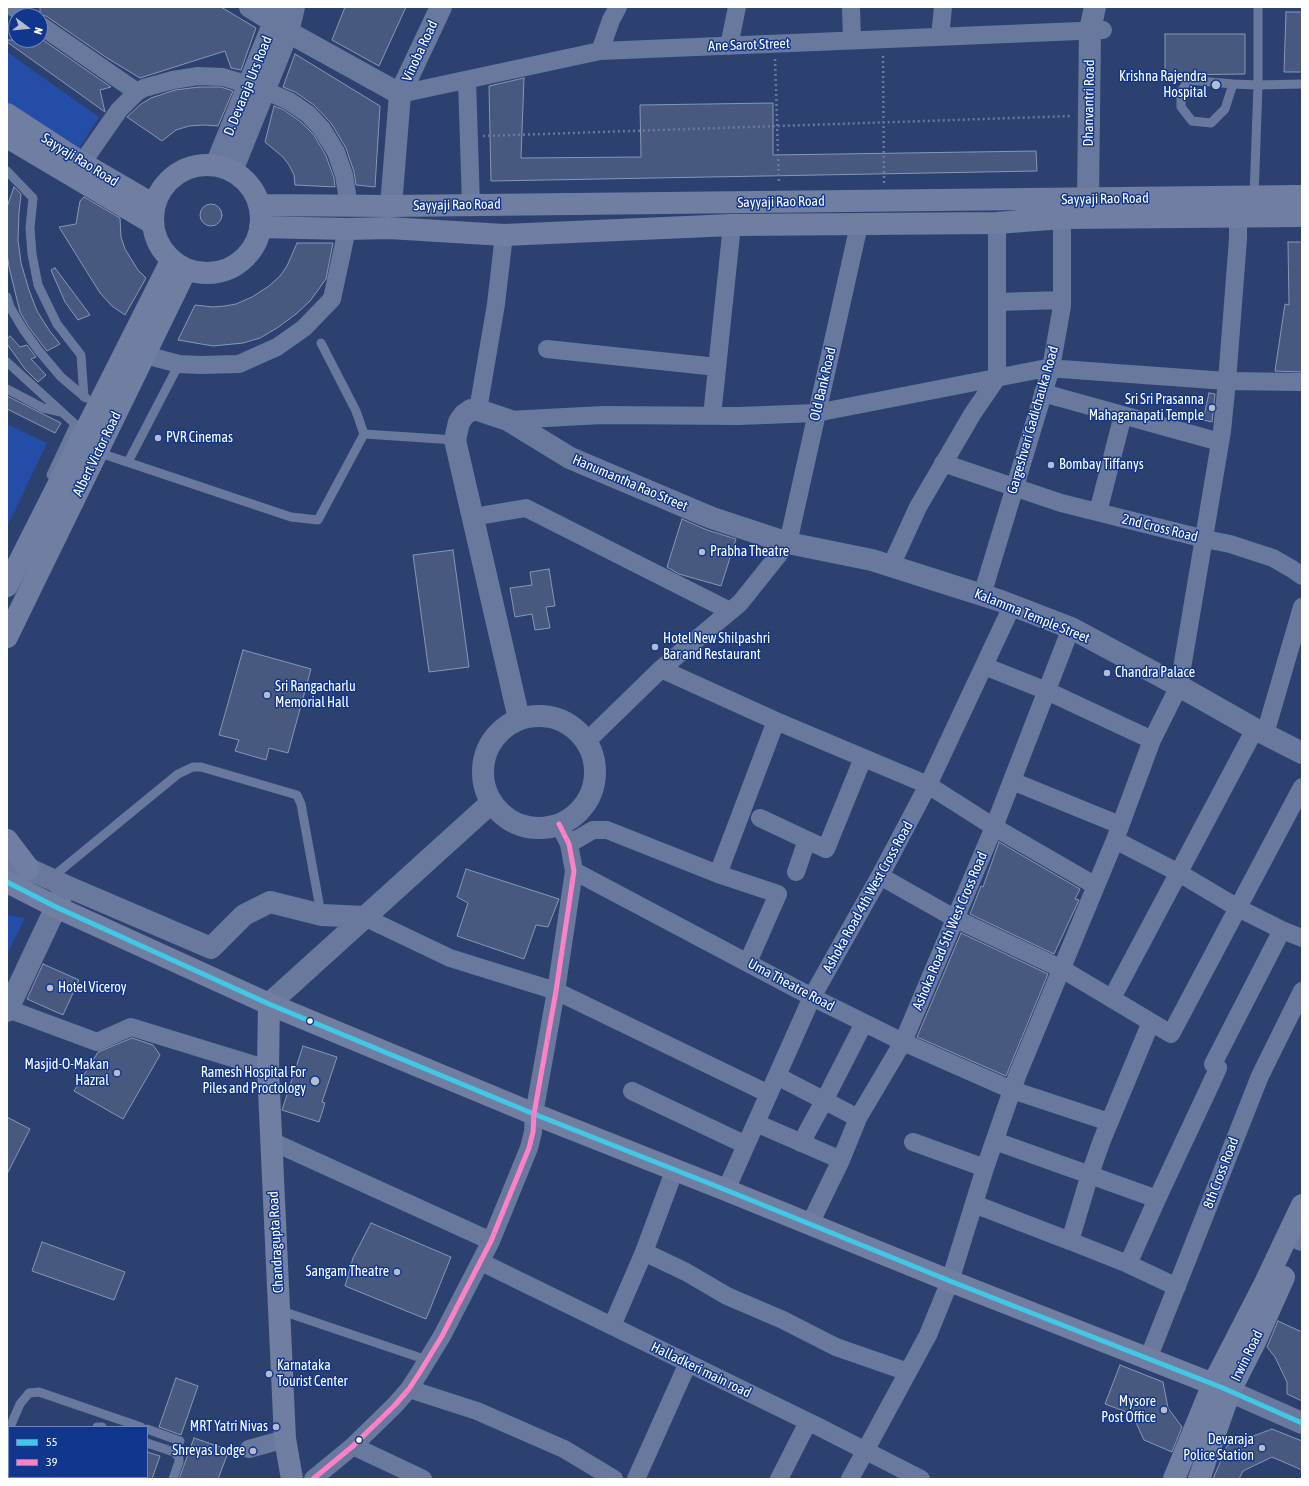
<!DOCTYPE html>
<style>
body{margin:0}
#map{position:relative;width:1309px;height:1486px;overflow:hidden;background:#2d4171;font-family:"Asap Condensed",sans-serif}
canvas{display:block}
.frame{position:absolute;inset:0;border:8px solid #fff;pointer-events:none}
.legend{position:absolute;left:8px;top:1426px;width:140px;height:52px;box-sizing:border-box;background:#10368e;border:1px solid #7086bb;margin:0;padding:5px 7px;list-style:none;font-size:12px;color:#fff}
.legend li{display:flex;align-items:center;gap:8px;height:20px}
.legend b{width:20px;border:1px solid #7086bb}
.north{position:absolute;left:8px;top:8px;width:40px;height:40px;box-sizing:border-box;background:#10368e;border:1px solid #7086bb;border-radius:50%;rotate:106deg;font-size:11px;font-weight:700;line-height:16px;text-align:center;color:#fff}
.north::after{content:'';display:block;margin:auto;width:14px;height:18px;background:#b6bccd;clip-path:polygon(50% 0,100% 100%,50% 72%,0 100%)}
</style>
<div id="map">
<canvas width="1309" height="1486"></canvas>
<div class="frame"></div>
<ul class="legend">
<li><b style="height:5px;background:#40c8e6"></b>55</li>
<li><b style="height:5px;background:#ff80c5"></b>39</li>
</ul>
<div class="north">N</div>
</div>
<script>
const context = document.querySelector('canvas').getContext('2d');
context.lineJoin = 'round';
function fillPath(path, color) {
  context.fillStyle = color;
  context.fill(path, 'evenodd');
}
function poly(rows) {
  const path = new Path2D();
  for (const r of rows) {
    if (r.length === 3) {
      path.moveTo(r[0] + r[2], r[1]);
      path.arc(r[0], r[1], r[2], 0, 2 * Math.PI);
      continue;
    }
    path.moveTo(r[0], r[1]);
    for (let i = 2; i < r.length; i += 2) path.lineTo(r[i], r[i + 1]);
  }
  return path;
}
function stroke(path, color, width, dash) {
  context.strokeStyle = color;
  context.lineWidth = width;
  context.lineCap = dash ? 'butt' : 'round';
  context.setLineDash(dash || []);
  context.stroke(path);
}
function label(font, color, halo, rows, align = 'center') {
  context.font = font + ' "Asap Condensed",sans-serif';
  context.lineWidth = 3;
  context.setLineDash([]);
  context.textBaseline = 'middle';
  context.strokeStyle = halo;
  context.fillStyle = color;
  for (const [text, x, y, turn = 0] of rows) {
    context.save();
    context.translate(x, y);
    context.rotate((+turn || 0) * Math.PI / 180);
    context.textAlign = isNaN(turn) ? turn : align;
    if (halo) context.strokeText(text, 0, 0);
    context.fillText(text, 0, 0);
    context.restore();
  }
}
fillPath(poly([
 [7,52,99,117,76,153,7,110],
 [7,424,47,443,7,527],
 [7,915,25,918,7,954]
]), '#234da6');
const building = poly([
 [40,7,221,7,256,28,241,70,231,68,225,51,140,78,107,58,46,16,40,15,40,7],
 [345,7,406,7,379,66,332,40,345,7],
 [1286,12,1302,12,1302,72,1284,72,1286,12],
 [1165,34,1245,34,1245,74,1165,75,1165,34],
 [40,38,111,87,100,90,105,112,7,42,7,40,40,40,40,38],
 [295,54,380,106,375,187,356,185,354,172,346,148,331,123,314,105,295,92,283,87,295,54],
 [524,78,521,158,641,157,640,105,773,103,773,155,1036,151,1037,171,491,181,489,86,524,78],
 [199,87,221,87,233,91,218,126,204,125,189,126,176,130,162,141,127,117,141,104,151,98,175,90,199,87],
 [274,106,284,110,301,122,314,135,326,156,334,178,335,187,295,185,294,175,289,165,283,157,265,142,274,106],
 [14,187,21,194,19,212,18,240,21,263,29,290,37,311,49,330,60,344,47,351,28,326,20,312,9,267,7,253,7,207,14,187],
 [84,197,120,218,121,237,125,249,138,270,146,278,125,315,112,306,100,293,59,227,76,224,80,201,84,197],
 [211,215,11],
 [1288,242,1302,242,1302,372,1275,371,1285,304,1289,305,1288,242],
 [297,243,333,243,326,279,310,301,296,314,277,328,260,338,243,343,213,346,178,340,195,305,213,307,225,306,236,304,252,297,269,286,280,276,287,266,297,243],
 [55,268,76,296,90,315,78,320,65,302,51,270,55,268],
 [10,336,20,347,27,345,36,357,31,359,46,375,38,382,25,369,7,344,7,339,10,336],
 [1209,393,1215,394,1212,422,1203,420,1209,393],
 [7,396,61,423,55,433,7,409,7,396],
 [682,519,707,530,736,539,721,586,679,574,667,567,682,519],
 [453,550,469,667,429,672,413,555,453,550],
 [549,569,555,606,546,607,550,628,535,630,532,614,515,617,510,588,532,585,530,572,549,569],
 [243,650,311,669,288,753,269,748,266,760,235,751,239,740,219,735,243,650],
 [999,842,1080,889,1075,899,1079,900,1054,954,970,914,981,886,983,887,999,842],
 [466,869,559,899,548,927,536,925,524,959,457,936,468,903,457,897,466,869],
 [961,933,1048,974,1006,1076,917,1037,961,933],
 [43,964,79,980,63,1015,27,999,43,964],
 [132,1038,153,1045,160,1055,123,1119,74,1091,98,1052,132,1038],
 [303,1046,337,1057,322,1102,325,1103,319,1122,282,1110,303,1046],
 [7,1117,30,1129,7,1174,7,1117],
 [371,1223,451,1257,426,1319,345,1286,353,1258,371,1223],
 [42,1242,125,1272,114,1300,32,1271,42,1242],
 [1278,1321,1302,1332,1302,1401,1287,1394,1287,1382,1275,1357,1267,1347,1278,1321],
 [1120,1365,1163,1382,1168,1408,1182,1427,1172,1452,1144,1440,1132,1414,1105,1404,1120,1365],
 [176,1378,198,1386,181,1435,159,1427,176,1378],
 [1272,1429,1302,1441,1302,1470,1272,1457,1243,1471,1239,1479,1213,1479,1227,1446,1272,1429],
 [194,1438,229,1450,218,1479,179,1479,194,1438],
 [147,1452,160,1456,152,1479,147,1479,147,1452]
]);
fillPath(building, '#485980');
stroke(building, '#8996b3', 1);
stroke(poly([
 [883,56,884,183],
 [775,59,779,184],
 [483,136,1072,116]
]), '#69799e', 2.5, [2, 3]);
stroke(poly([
 [1233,84,1225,109,1211,123,1192,121,1181,107,1181,92,1188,80,1233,84,1258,85,1258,7],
 [7,171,33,198,30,228,32,254,38,285,57,324,81,355,84,397],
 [1254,197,1258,85,1302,84],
 [7,297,10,307,23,329,39,351,61,377,86,398],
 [321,343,356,411,364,434,455,440],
 [7,362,75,424,51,475],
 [7,389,43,408,61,412],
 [97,452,291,517,318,520,364,434],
 [128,462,179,364],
 [50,879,178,774,193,767,201,767,297,795,301,804,321,914],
 [279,1310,427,1360],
 [10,1427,20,1404,29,1393,39,1392,141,1427],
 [97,1427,102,1427],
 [147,1429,180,1441],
 [147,1443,174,1452,177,1455,179,1458,179,1462,173,1479],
 [74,1479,75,1477]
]), '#69799e', 9);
stroke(poly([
 [13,7,26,16],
 [851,7,852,40],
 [40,25,137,92,144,88,173,80,198,76,223,77,249,85],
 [940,37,943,7],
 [729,46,737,7],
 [600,51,611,20,618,7],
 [467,80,471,205],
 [264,90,289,101,308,114,322,129,336,152,344,175,349,206],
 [400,94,600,51,1103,30],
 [82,163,119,110,137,92],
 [997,302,1062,300],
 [547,349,717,367],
 [145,355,179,364,201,365,239,364,277,347,304,328,332,299,347,229],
 [1043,393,1220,442],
 [478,410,496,304,504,235],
 [712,416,732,225],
 [508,420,603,415,739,416,816,413,1047,368,1227,381,1302,382],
 [943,463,1061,503,1205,539,1230,544,1273,558,1292,569,1302,576],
 [1098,512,1123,415],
 [473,517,526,508,730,611],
 [891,566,918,507,973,413,997,378,997,223],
 [982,595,1051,368,1062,306,1062,218],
 [984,666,1047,691,1152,740],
 [661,669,776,721,928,785,994,827,1096,886],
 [1265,734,1302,607],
 [586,742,661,669,740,603,788,543,859,225],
 [1012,781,1120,825],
 [760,818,826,849,863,758],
 [1115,840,1179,873,1238,908,1282,930,1302,938],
 [569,844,593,830,607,830,718,874,778,894,748,962],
 [574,871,812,997,903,1042,1012,1090,1109,1122],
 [796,872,807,840],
 [718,874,776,721],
 [880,876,956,919,1062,969,1171,1034,1302,787],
 [364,917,450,958,556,991,769,1094],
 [1112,998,1255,729],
 [8,1009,97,1042,131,1027,268,1069],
 [777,1076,858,1118],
 [632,1091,746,1145],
 [756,1123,841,1160],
 [271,1141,491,1241],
 [995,1141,1157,1199],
 [913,1142,985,1168],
 [801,1143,824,1101,864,1023],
 [726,1190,812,997,880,876,928,785,1012,606],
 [974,1204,1070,1241,1090,1174,1102,1140,1151,1022],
 [810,1224,841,1160,858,1118,903,1042,994,827,1071,628],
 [1070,1241,1128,1264,1177,1287],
 [1299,1241,1302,1242],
 [644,1252,686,1272,727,1296,783,1320,836,1347,908,1372],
 [481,1262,821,1428,921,1479],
 [1128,1264,1157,1199,1215,1075,1218,1068,1213,1064,1282,930],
 [612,1326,644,1252,675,1169],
 [1148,1359,1260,1076,1302,991],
 [409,1389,477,1411,564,1449,614,1479],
 [353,1446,423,1479],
 [249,1449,285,1439],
 [313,1479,353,1446,395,1405,409,1389,420,1372,442,1336,491,1241,529,1148,533,1132,534,1114,556,991,574,871,569,844,559,824],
 [636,1479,688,1363],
 [779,1479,808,1422],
 [850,1479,928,1335,950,1281,985,1168,1017,1076,1115,840,1152,740,1179,686,1222,431,1227,381,1238,239,1238,215]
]), '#69799e', 18);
stroke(poly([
 [250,7,274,22],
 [288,32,400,94],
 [216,165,274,22,283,7],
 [232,171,288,32,294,7],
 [1088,199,1090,30,1095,7],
 [391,206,400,94,441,7],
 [539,772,56],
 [519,719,455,440,459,422,464,415,471,410,478,410,508,420,570,458,712,518,788,543,872,560,1001,601,1071,628,1179,686,1255,729,1302,753],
 [7,859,66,886,211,948,244,915,270,902,322,915,364,917],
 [269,1004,492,802],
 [7,1011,64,890],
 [1213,1384,1302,1423]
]), '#69799e', 22);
stroke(poly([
 [7,114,82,163,154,205],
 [7,137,152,223],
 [207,219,54],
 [259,205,391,206,1302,196],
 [260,227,347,229,389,228,504,235,732,225,997,223,1062,218,1302,216],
 [7,586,171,261],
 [7,637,186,270],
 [7,840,29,869],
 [7,882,56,907,269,1004,534,1114,726,1190,950,1281,1213,1384],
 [269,1004,268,1069,285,1439,292,1479],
 [1174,1479,1213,1384,1264,1285,1302,1205],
 [1199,1479,1230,1391,1255,1342,1284,1277]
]), '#707ea1', 22);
stroke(poly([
 [7,882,56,907,269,1004,534,1114,726,1190,950,1281,1223,1388,1302,1423]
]), '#40c8e6', 5);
stroke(poly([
 [313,1479,353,1446,395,1405,409,1389,420,1372,442,1336,491,1241,529,1148,533,1132,534,1114,556,991,574,871,569,844,559,824]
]), '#ff80c5', 5);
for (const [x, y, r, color] of [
 [1216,85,5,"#b6bccd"],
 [1212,408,4,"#b6bccd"],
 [158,438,4,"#b6bccd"],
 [1051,465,4,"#b6bccd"],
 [702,552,4,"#b6bccd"],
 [655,647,4,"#b6bccd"],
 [1107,673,4,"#b6bccd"],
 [267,695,4,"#b6bccd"],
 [50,988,4,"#b6bccd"],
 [310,1021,3.5,"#fff"],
 [117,1073,4,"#b6bccd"],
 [315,1081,5,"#b6bccd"],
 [397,1272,4,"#b6bccd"],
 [269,1374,4,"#b6bccd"],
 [1164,1410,4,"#b6bccd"],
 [276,1427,4,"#b6bccd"],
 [359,1440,3.5,"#fff"],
 [1262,1448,4,"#b6bccd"],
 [253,1451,4,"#b6bccd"]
]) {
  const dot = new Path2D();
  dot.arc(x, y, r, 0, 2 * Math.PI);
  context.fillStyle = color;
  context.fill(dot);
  stroke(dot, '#10368e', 1.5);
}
label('14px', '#fff', '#10368e', [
 ["Ane Sarot Street",749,45,-2],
 ["Vinoba Road",420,51,-65],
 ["D. Devaraja Urs Road",248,86,-68],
 ["Dhanvantri Road",1089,103,-89],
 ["Sayyaji Rao Road",80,160,32],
 ["Sayyaji Rao Road",1105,199,-1],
 ["Sayyaji Rao Road",781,202,-1],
 ["Sayyaji Rao Road",457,205,-1],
 ["Old Bank Road",823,384,-77],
 ["Gargeshvari Gadichauka Road",1033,420,-74],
 ["Albert Victor Road",97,454,-64],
 ["Hanumantha Rao Street",630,483,23],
 ["2nd Cross Road",1160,528,14],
 ["Kalamma Temple Street",1032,616,22],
 ["Ashoka Road 4th West Cross Road",868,897,-61],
 ["Ashoka Road 5th West Cross Road",950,931,-67],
 ["Uma Theatre Road",791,985,28],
 ["8th Cross Road",1221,1173,-69],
 ["Chandragupta Road",276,1242,-93],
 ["Irwin Road",1247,1356,-64],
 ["Halladkeri main road",701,1370,26]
]);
label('14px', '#fff', '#10368e', [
 ["Krishna Rajendra",1207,77],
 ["Hospital",1207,93],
 ["Sri Sri Prasanna",1204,400],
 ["Mahaganapati Temple",1204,416],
 ["PVR Cinemas",166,438,"left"],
 ["Bombay Tiffanys",1059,465,"left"],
 ["Prabha Theatre",710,552,"left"],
 ["Hotel New Shilpashri",663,639,"left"],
 ["Bar and Restaurant",663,655,"left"],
 ["Chandra Palace",1115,673,"left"],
 ["Sri Rangacharlu",275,687,"left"],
 ["Memorial Hall",275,703,"left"],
 ["Hotel Viceroy",58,988,"left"],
 ["Masjid-O-Makan",109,1065],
 ["Hazral",109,1081],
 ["Ramesh Hospital For",306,1073],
 ["Piles and Proctology",306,1089],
 ["Sangam Theatre",389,1272],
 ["Karnataka",277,1366,"left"],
 ["Tourist Center",277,1382,"left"],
 ["Mysore",1156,1402],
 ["Post Office",1156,1418],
 ["MRT Yatri Nivas",268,1427],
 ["Devaraja",1254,1440],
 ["Police Station",1254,1456],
 ["Shreyas Lodge",245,1451]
], 'right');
</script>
